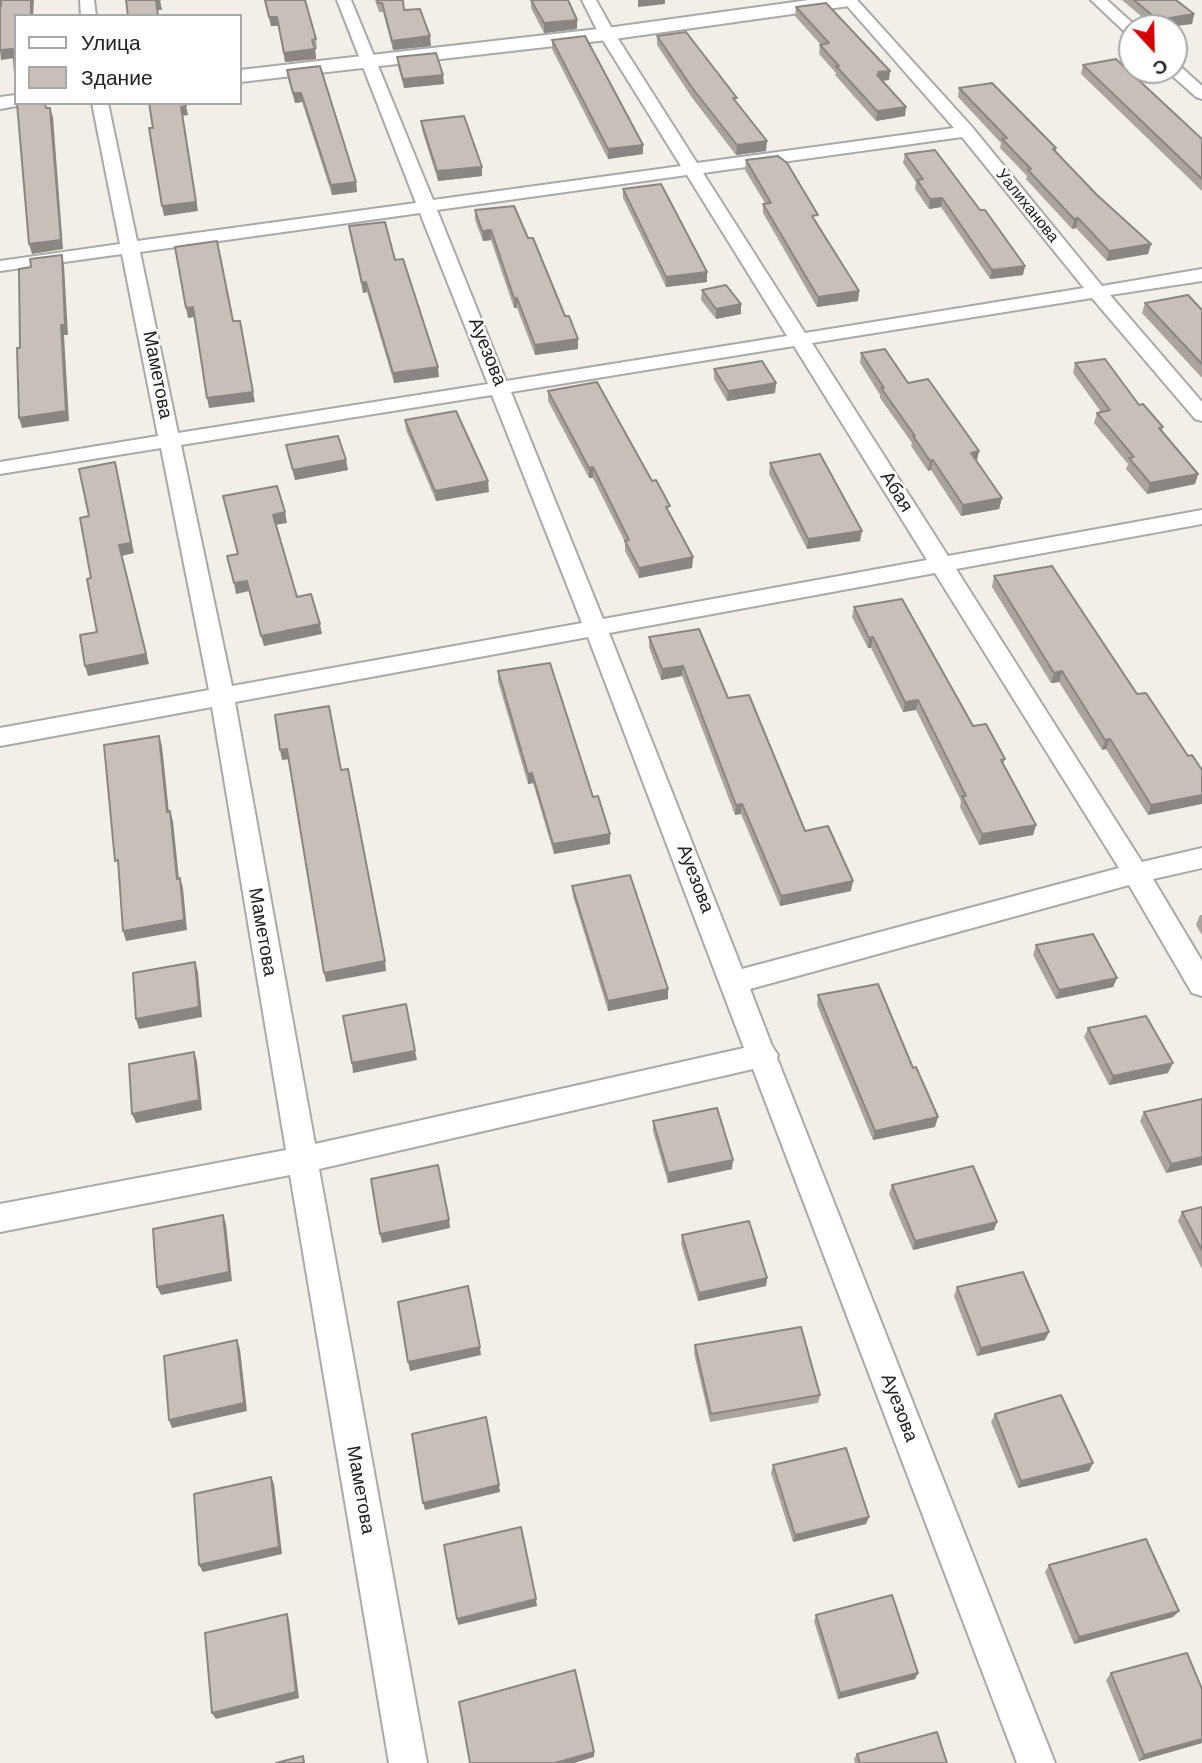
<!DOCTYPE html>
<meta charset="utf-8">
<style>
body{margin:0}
#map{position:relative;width:1202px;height:1763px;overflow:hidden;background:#f2efe9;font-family:Arial,sans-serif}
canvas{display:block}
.legend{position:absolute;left:14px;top:14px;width:228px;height:91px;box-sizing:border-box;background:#fff;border:2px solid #a7a7a7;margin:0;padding:9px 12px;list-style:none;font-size:21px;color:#222}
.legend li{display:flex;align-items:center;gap:14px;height:35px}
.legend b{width:35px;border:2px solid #a7a7a7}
.north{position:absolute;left:1118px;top:14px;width:70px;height:70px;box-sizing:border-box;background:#fff;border:2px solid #a7a7a7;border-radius:50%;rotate:158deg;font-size:19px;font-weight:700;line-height:28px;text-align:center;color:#222}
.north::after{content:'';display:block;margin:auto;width:24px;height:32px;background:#d40000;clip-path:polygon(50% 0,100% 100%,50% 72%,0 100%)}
</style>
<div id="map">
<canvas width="1202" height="1763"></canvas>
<ul class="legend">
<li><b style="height:9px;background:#fff"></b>Улица</li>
<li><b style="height:19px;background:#c7bfb8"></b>Здание</li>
</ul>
<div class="north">С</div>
</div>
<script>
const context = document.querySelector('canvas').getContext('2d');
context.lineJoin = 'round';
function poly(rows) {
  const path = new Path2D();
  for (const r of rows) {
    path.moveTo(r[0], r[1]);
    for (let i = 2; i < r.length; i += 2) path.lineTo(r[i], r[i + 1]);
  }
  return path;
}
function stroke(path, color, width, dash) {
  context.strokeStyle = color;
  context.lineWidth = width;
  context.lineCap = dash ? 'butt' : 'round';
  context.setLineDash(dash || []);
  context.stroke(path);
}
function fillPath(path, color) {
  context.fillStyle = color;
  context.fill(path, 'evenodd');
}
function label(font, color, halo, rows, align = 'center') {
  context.font = font + ' Arial,sans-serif';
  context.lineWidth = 5;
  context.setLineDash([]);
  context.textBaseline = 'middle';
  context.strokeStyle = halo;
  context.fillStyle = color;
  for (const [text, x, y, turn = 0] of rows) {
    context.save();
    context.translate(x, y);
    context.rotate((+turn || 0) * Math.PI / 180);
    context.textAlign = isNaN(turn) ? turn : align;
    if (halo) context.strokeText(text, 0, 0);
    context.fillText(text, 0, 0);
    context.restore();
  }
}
const minor = poly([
 [80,0,94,0,96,16,81,16,80,0],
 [337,0,351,0,433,200,681,166,599,34,582,0,596,0,615,34,697,163,954,128,842,0,857,0,972,127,1102,286,1202,269,1202,281,1110,295,1202,402,1202,421,1195,419,1092,298,812,343,948,556,1202,510,1202,524,956,569,1142,862,1202,848,1202,868,1153,879,1202,961,1202,996,1192,993,1129,885,750,989,772,1046,778,1055,777,1058,1055,1763,1017,1763,753,1069,319,1169,427,1763,389,1763,290,1175,0,1232,0,1204,286,1150,212,707,0,746,0,728,209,690,161,448,0,474,0,462,158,436,122,254,0,271,0,261,120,244,92,103,108,103,137,241,416,203,337,0],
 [962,137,1084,288,805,333,703,173,962,137],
 [687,175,787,336,506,381,437,210,687,175],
 [420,213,488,384,178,433,140,252,420,213],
 [794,346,927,560,603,619,511,392,794,346],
 [492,395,582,623,232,686,181,445,492,395],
 [935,573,1119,868,742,969,609,633,935,573],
 [588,637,744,1048,315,1144,235,702,588,637],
 [1091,0,1107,0,1138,28,1132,28,1132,36,1127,34,1091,0],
 [1174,64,1180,66,1202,86,1202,99,1196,97,1168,72,1167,70,1174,70,1174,64]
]);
const tertiary = poly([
 [809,0,858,0,849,6,607,40,240,82,240,70,607,28,809,0],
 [16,95,16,103,25,103,23,105,0,109,0,97,16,95]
]);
stroke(minor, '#a9a9a9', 4);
stroke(tertiary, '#a9a9a9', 4);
fillPath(minor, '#fff');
fillPath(tertiary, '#fff');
fillPath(poly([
 [264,0,305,0,316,39,317,49,315,49,316,59,285,62,278,26,271,26],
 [375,0,403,0,404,10,431,46,393,50,383,12,379,12],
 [531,0,577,20,577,29,544,33,531,8],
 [1122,0,1176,0,1194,14,1192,24,1162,28,1155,28],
 [796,7,889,80,882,81,905,116,876,121,835,75,836,73,819,54,820,45,821,45,795,16],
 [657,36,736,102,766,151,736,155,693,99,657,45],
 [552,40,643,145,643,154,608,159,552,49],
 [397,57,444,84,404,88,398,67],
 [1083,65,1202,139,1202,191,1081,74],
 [287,70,356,182,357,192,332,195,302,102,295,103,288,79],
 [959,88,1056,148,1056,151,1097,195,1151,244,1148,254,1107,261,1076,228,1072,229,1026,179,1027,176,1000,148,1001,143,958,97],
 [421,121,482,176,438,181,422,130],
 [905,154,1023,275,990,279,941,207,929,209,915,189,916,182,903,163],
 [746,160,817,223,859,291,858,301,817,307,763,213,763,204,765,203,745,170],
 [623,189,707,282,666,287,623,198],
 [475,210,528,238,565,316,578,339,578,349,535,355,517,308,514,308,491,240,483,241,475,220],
 [349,226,395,260,439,377,394,383,367,292,363,293,350,235],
 [702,290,741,304,741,314,716,319,701,300],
 [1145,303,1202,310,1202,378,1142,313],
 [861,353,908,383,977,461,1002,498,999,509,961,516,931,470,928,471,911,446,912,443,880,398,880,395,860,363],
 [1075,363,1139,405,1163,427,1162,432,1198,474,1195,484,1147,494,1126,469,1128,464,1094,423,1097,413,1101,412,1073,373],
 [714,369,776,383,775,393,727,401,714,379],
 [548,391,669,513,693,557,692,568,639,578,625,551,625,542,593,478,589,478,548,401],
 [405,420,489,492,436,501,406,430],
 [286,445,348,470,295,480,288,456],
 [770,463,860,541,807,549,769,474],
 [994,576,1137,694,1188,756,1148,815,1106,749,1102,750,1059,682,1051,683,992,587],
 [854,607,973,726,1005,759,1003,765,1036,825,1033,835,979,845,960,807,961,801,916,710,903,712,871,648,868,648,852,617],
 [649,637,728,698,805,831,851,891,780,906,741,814,735,815,682,676,661,680,649,647],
 [498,671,593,797,610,844,554,854,533,783,528,784,498,681],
 [572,886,668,989,668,999,608,1011,573,896],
 [1200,915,1202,915,1202,935,1196,925],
 [1036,945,1117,978,1113,987,1056,999,1033,955],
 [818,995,935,1127,873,1140,817,1005],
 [1088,1028,1168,1073,1109,1085,1084,1037],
 [1144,1112,1202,1165,1166,1173,1140,1121],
 [653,1121,732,1169,668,1183,653,1131],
 [892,1185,994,1230,913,1250,889,1194],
 [1202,1207,1202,1269,1178,1221,1182,1212],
 [682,1235,767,1278,766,1286,698,1301,681,1244],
 [957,1287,1045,1340,977,1356,954,1296],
 [695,1345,820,1395,818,1403,710,1422,694,1353],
 [995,1414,1093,1463,1089,1471,1018,1488,991,1422],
 [773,1465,866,1524,793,1542,771,1473],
 [1049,1565,1179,1611,1173,1617,1074,1644,1045,1572],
 [816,1615,918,1673,915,1679,838,1699,814,1621],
 [1111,1673,1202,1689,1202,1743,1139,1761,1106,1680],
 [857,1754,947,1763,855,1763,854,1759]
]), '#aba49e');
fillPath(poly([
 [31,0,34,0,33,16,31,16],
 [160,0,162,10,158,10,158,16,156,1],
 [638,0,665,0,665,4,638,7],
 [1194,14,1192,24,1156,28,1158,20],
 [269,17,277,17,278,26,271,26],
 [577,20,577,29,544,33,544,23],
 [430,36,431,46,393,50,392,41],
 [13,49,15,58,1,60,0,50],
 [315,49,316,59,285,62,284,53],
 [890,71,889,80,879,81,875,85,878,72],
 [443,75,444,84,404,88,403,79],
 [293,93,301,93,302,102,295,103],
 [186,106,188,115,182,116,198,211,164,216,162,206,181,107],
 [906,107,905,116,876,121,877,111],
 [50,108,53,117,63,249,32,254,29,244],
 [767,141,766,151,736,155,737,145],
 [643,145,643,154,608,159,608,149],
 [482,167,482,176,438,181,437,171],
 [356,182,357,192,332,195,331,185],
 [942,198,941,207,929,209,930,199],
 [1078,218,1076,228,1072,229,1074,219],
 [491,230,491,240,483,241,482,231],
 [1151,244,1148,254,1107,261,1109,251],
 [62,255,64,265,68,335,64,335,69,421,22,428,19,418,61,325],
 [1025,266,1023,275,990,279,992,270],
 [707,272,707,282,666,287,666,277],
 [366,282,367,292,363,293,362,283],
 [859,291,858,301,817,307,818,297],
 [514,298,517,298,517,308,514,308],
 [741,304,741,314,716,319,716,309],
 [193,307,195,317,188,318,186,308],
 [578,339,578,349,535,355,535,345],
 [438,367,439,377,394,383,393,373],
 [776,383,775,393,727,401,728,391],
 [253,392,255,402,209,408,207,398],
 [979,451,977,461,971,453],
 [346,460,348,470,295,480,293,470],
 [933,460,931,470,928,471,930,461],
 [115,462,134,553,122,556,149,664,88,676,85,666,146,654,119,545],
 [593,467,593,478,589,478,589,468],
 [1198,474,1195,484,1147,494,1150,483],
 [488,481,489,492,436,501,435,491],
 [1002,498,999,509,961,516,963,505],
 [285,512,287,523,275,525,273,515],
 [862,531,860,541,807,549,808,539],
 [693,557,692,568,639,578,639,568],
 [247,581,249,591,236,594,234,583],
 [320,624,322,634,264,646,261,636],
 [873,637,871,648,868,648,869,638],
 [683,666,682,676,661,680,662,669],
 [1062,671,1059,682,1051,683,1054,673],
 [918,700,916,710,903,712,905,702],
 [159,736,162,746,170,822,167,812],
 [1110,739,1106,749,1102,750,1105,740],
 [287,749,290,759,282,760,280,750],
 [532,773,533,783,528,784,528,774],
 [1202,795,1202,804,1148,815,1151,805],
 [742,804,741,814,735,815,736,805],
 [170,811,173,821,180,889,177,879],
 [1036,825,1033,835,979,845,982,834],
 [610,834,610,844,554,854,553,844],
 [180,878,183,888,187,930,126,941,123,931],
 [853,881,851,891,780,906,781,896],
 [385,961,386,971,326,982,324,973],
 [195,962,198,972,202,1017,139,1029,136,1019],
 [1117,978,1113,987,1056,999,1059,990],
 [668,989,668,999,608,1011,608,1001],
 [415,1051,417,1060,353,1073,352,1063],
 [194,1052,197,1061,202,1110,136,1123,132,1114],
 [1173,1063,1168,1073,1109,1085,1113,1076],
 [938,1117,935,1127,873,1140,875,1131],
 [1202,1157,1202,1165,1166,1173,1171,1164],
 [733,1160,732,1169,668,1183,668,1173],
 [223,1215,226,1224,232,1281,161,1295,157,1287],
 [449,1220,450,1228,382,1243,380,1234],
 [997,1222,994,1230,913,1250,915,1241],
 [767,1278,766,1286,698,1301,699,1293],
 [1049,1332,1045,1340,977,1356,981,1348],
 [237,1340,240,1349,247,1411,172,1428,169,1420],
 [480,1347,481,1355,410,1371,408,1362],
 [1093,1463,1089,1471,1018,1488,1021,1481],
 [271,1477,274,1484,282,1554,203,1572,199,1565],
 [499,1485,500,1492,425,1510,423,1503],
 [869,1517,866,1524,793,1542,795,1535],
 [536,1599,537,1606,458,1625,457,1619],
 [1179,1611,1173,1617,1074,1644,1079,1637],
 [287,1614,289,1620,299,1698,216,1719,212,1713],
 [918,1673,915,1679,838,1699,840,1693],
 [1202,1739,1202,1743,1139,1761,1144,1755],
 [594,1752,594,1757,574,1763,555,1763]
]), '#8b8681');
const building = poly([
 [1,0,31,0,31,16,16,16,16,84,13,49,0,50,0,6,1,6,1,0],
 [126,0,160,0,156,1,158,16,128,16,126,0],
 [265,0,305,0,316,39,312,40,315,49,284,53,277,17,269,17,265,0],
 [377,0,403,0,404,10,420,9,430,36,392,41,382,3,378,3,377,0],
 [531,0,568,0,577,20,544,23,531,0],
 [1134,0,1176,0,1194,14,1158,20,1134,0],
 [826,3,890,71,878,72,880,75,877,75,906,107,877,111,836,66,839,66,820,45,829,43,796,7,826,3],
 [686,32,737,98,733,98,767,141,737,145,693,89,657,36,686,32],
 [585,36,643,145,608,149,552,40,585,36],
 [436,53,443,75,403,79,397,57,436,53],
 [1116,59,1202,139,1202,179,1083,65,1116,59],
 [320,66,356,182,331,185,301,93,293,93,287,70,320,66],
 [992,83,1056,148,1053,149,1097,195,1151,244,1109,251,1078,218,1074,219,1028,170,1031,169,1002,139,1007,138,959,88,992,83],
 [17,103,45,103,46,108,50,108,61,240,29,244,17,103],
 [149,103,185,103,186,106,181,107,196,202,162,206,149,128,153,128,149,103],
 [464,116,482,167,437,171,421,121,464,116],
 [935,150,980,210,985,210,1025,266,992,270,942,198,930,199,917,180,923,179,905,154,935,150],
 [778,156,787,163,818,215,812,216,859,291,818,297,763,204,771,203,746,160,778,156],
 [661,184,707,272,666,277,623,189,661,184],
 [514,206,528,238,533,238,565,316,569,316,578,339,535,345,517,298,514,298,491,230,482,231,475,210,514,206],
 [385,222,395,260,403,259,438,367,393,373,366,282,362,283,349,226,385,222],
 [217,241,233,321,240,321,253,392,207,398,193,307,186,308,175,247,217,241],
 [62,255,65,325,61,325,66,411,19,418,17,348,20,348,19,269,31,267,30,259,62,255],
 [726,285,741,304,716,309,702,290,726,285],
 [1188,295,1202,310,1202,364,1145,303,1188,295],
 [885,349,908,383,928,379,979,451,971,453,1002,498,963,505,933,460,930,461,913,436,915,436,881,388,884,388,861,353,885,349],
 [1105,359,1139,405,1143,404,1163,427,1159,428,1198,474,1150,483,1129,458,1134,457,1097,413,1110,410,1075,363,1105,359],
 [762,361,776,383,728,391,714,369,762,361],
 [597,382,652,481,656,480,670,506,666,507,693,557,639,568,625,541,629,540,593,467,589,468,548,391,597,382],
 [456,411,488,481,435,491,405,420,456,411],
 [338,436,346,460,293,470,286,445,338,436],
 [820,454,862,531,808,539,770,463,820,454],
 [115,462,131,543,119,545,146,654,85,666,80,635,97,632,87,579,91,578,80,518,89,516,79,469,115,462],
 [277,486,285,512,273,515,297,597,311,594,320,624,261,636,247,581,234,583,227,556,238,554,223,496,277,486],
 [1052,566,1137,694,1146,693,1188,756,1192,755,1202,770,1202,795,1151,805,1110,739,1105,740,1062,671,1054,673,994,576,1052,566],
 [902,599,973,726,986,724,1005,759,1001,760,1036,825,982,834,962,796,966,796,918,700,905,702,873,637,869,638,854,607,902,599],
 [699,629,728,698,749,695,805,831,828,826,853,881,781,896,742,804,736,805,683,666,662,669,649,637,699,629],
 [550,663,593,797,598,796,610,834,553,844,532,773,528,774,498,671,550,663],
 [329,706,341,770,348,769,385,961,324,973,287,749,280,750,275,715,329,706],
 [159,736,167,812,170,811,177,879,180,878,184,920,123,931,118,860,115,861,104,745,159,736],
 [630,875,668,989,608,1001,572,886,630,875],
 [1093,934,1117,978,1059,990,1036,945,1093,934],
 [195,962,199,1007,136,1019,133,973,195,962],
 [878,984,913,1068,916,1067,938,1117,875,1131,818,995,878,984],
 [406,1004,415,1051,352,1063,343,1016,406,1004],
 [1146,1016,1173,1063,1113,1076,1088,1028,1146,1016],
 [194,1052,199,1100,132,1114,129,1064,194,1052],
 [1202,1099,1202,1157,1171,1164,1144,1112,1202,1099],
 [717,1108,733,1160,668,1173,653,1121,717,1108],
 [438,1165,449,1220,380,1234,371,1179,438,1165],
 [973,1166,997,1222,915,1241,892,1185,973,1166],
 [1202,1207,1202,1250,1182,1212,1202,1207],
 [223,1215,229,1272,157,1287,153,1229,223,1215],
 [749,1221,767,1278,699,1293,682,1235,749,1221],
 [1023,1272,1049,1332,981,1348,957,1287,1023,1272],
 [468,1286,480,1347,408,1362,398,1302,468,1286],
 [801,1327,820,1395,711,1414,695,1345,801,1327],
 [237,1340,244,1403,169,1420,164,1356,237,1340],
 [1061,1395,1093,1463,1021,1481,995,1414,1061,1395],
 [486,1417,499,1485,423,1503,412,1434,486,1417],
 [846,1448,869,1517,795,1535,773,1465,846,1448],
 [271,1477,279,1547,199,1565,194,1494,271,1477],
 [521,1527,536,1599,457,1619,444,1545,521,1527],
 [1146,1539,1179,1611,1079,1637,1049,1565,1146,1539],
 [892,1595,918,1673,840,1693,816,1615,892,1595],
 [287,1614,296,1692,212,1713,205,1633,287,1614],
 [1187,1653,1202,1689,1202,1739,1144,1755,1111,1673,1187,1653],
 [575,1670,594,1752,555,1763,470,1763,459,1702,575,1670],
 [937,1732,947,1763,860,1763,857,1754,937,1732],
 [303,1756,304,1763,276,1763,303,1756]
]);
fillPath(building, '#c7bfb8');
stroke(building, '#8b8681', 2);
label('16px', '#222', '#fff', [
 ["Уалиханова",1027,206,51]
]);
label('19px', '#222', '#fff', [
 ["Ауезова",487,352,68],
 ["Маметова",157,375,79],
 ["Абая",896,492,58],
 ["Ауезова",695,879,69],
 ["Маметова",262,932,80],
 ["Ауезова",899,1408,69],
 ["Маметова",360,1490,80]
]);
</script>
